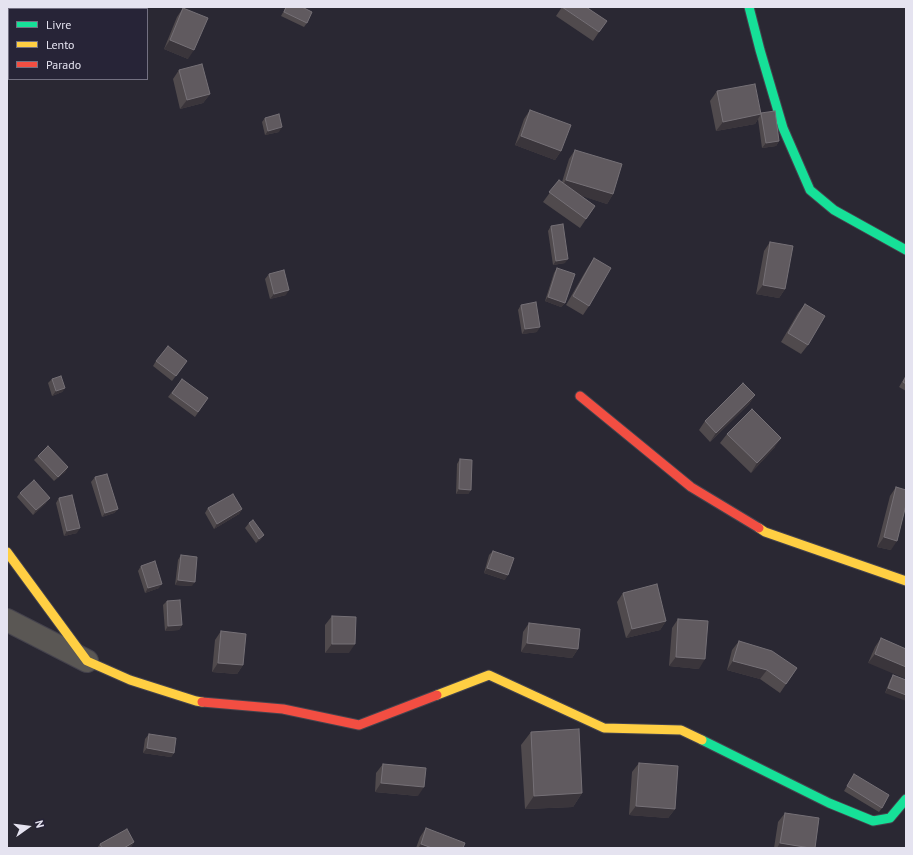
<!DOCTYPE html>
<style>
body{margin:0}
#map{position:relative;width:913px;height:855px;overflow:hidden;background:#2a2833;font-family:"PT Sans",sans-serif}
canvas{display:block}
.frame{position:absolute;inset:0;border:8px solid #e5e3f0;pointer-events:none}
.legend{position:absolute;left:8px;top:8px;width:140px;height:72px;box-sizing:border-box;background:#272437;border:1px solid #737081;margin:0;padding:5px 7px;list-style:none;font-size:12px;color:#e5e3f0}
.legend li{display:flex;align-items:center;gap:8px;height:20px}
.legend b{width:20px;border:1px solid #737081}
.north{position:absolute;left:8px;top:807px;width:40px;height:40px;-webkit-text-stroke:3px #272437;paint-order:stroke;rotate:76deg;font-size:11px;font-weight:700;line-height:16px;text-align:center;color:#e5e3f0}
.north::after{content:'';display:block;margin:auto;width:14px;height:18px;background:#e5e3f0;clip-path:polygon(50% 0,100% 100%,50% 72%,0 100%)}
</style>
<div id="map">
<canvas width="913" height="855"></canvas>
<div class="frame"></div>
<ul class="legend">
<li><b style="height:5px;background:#16e098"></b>Livre</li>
<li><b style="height:5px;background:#ffcf43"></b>Lento</li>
<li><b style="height:5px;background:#f24e42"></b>Parado</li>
</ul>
<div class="north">N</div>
</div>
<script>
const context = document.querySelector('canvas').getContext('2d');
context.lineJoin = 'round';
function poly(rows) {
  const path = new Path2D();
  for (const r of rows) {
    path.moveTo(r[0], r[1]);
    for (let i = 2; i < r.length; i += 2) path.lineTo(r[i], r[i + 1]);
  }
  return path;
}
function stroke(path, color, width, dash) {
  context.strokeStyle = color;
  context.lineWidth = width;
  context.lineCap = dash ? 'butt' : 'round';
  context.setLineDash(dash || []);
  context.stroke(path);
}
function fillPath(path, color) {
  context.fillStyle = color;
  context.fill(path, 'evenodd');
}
const street = poly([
 [7,620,87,661]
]);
const fast = poly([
 [749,7,760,50,783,128,810,190,834,210,906,250],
 [702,740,829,803,873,821,890,818,906,799]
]);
const slow = poly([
 [759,528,765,532,906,581],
 [7,552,87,661,130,680,196,701,202,702],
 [437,695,489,675,604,728,681,730,702,740]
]);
const jam = poly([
 [580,396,691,487,759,528],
 [202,702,283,709,359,725,437,695]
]);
stroke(street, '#45434d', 24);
stroke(fast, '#45434d', 11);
stroke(slow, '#45434d', 11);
stroke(jam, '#45434d', 11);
stroke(street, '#5a5754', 22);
stroke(fast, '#16e098', 9);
stroke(slow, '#ffcf43', 9);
stroke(jam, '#f24e42', 9);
fillPath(poly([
 [286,7,302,7,307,23,304,27,281,16],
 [562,7,599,32,593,41,556,16],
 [183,8,188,59,164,49,177,17],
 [179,70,210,94,203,103,180,109,173,79],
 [717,91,761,113,779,141,776,146,762,148,758,119,755,124,716,131,710,101],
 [530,110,561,151,555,160,515,145,524,119],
 [265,118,279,132,265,135,262,122],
 [575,150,613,194,607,204,580,195,595,206,580,228,543,202,559,180,562,182,569,159],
 [551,226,565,263,553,265,548,231],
 [770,242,785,289,779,298,756,294,764,251],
 [594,258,589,306,583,315,566,305,588,267],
 [557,268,565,303,561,307,545,301,554,273],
 [269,274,286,295,270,299,265,279],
 [805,304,808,345,801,354,781,342,798,313],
 [521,305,537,332,522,334,518,310],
 [156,361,187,361,172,381,153,366],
 [906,375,906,391,899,387],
 [52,379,65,388,62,392,52,396,48,383],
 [182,379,208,398,195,417,168,397],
 [755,395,749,404,710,442,699,430,705,421],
 [727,434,775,447,751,473,720,443],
 [38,456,68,467,65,472,54,481,34,460],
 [460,459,471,490,468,494,456,494,457,464],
 [95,477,118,509,114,513,102,517,91,482],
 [896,487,891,550,877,547,890,496],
 [20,493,46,503,33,515,17,497],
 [59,498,77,533,64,536,56,503],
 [208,508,242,509,239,514,214,529,205,513],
 [249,523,264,535,260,540,256,543,245,528],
 [493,551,505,580,484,573,489,555],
 [181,555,192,586,175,585,178,560],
 [141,566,159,588,145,593,138,571],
 [623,593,666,621,660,630,626,638,617,602],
 [167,601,182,625,179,630,165,631,163,605],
 [332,616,349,653,325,653,325,625],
 [678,619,699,669,669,666,672,628],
 [529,623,578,649,572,658,521,652,523,632],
 [221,631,243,665,237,674,212,672,215,640],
 [881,638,906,649,868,663,875,647],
 [739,641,797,668,780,693,760,679,727,670,732,650],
 [893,675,906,680,885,693,890,680],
 [531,732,582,793,573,807,525,809,521,745],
 [149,734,174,753,171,757,143,753,145,739],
 [639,763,675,809,668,818,629,815,632,772],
 [383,764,418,796,375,792,376,773],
 [854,774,882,808,879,812,844,791],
 [785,813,815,848,774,848,778,822],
 [426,828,463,848,416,848,420,837],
 [134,842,131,847,129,848,97,848,100,844]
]), '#504a4d');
fillPath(poly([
 [170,40,194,50,188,59,164,49],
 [210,94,203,103,180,109,187,100],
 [761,114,755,124,716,131,723,122],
 [282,127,279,132,265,135,268,131],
 [521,136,561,151,555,160,515,145],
 [779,141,776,146,762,148,766,143],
 [566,180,613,194,607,204,560,189],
 [568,259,565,263,553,265,556,261],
 [763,285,785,289,779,298,756,294],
 [289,290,286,295,270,299,274,294],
 [548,297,565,303,561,307,545,301],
 [540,327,537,332,522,334,525,329],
 [65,388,62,392,52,396,56,391],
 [755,395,749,404,710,442,716,433],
 [781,438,775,447,751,473,757,463],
 [68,467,65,472,54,481],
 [459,489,471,490,468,494,456,494],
 [50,498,46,503,33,515,36,510],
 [118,509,114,513,102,517,105,513],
 [242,509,239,514,214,529,217,524],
 [80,528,77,533,64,536,67,531],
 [264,535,260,540,256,543,259,539],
 [884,537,897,541,891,550,877,547],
 [487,568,508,575,505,580,484,573],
 [178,580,195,582,192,586,175,585],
 [162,584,159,588,145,593,148,588],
 [666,621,660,630,626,638,632,629],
 [182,625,179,630,165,631,168,626],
 [527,643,578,649,572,658,521,652],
 [332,644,355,644,349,653,325,653],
 [875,654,906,667,906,679,868,663],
 [676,657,705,659,699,669,669,666],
 [733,661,767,670,760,679,727,670],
 [218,663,243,665,237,674,212,672],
 [888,688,906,695,906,701,885,693],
 [147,748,174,753,171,757,143,753],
 [381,783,424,787,418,796,375,792],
 [582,793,573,807,525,809,534,796],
 [636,806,675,809,668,818,629,815],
 [134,842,131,847,129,848,124,848],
 [780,843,810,848,777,848],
 [421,844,432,848,418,848]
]), '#3a353b');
const building = poly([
 [286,7,302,7,312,12,307,23,284,12,286,7],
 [562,7,586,7,607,21,599,32,562,7],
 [183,8,208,18,194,50,170,40,183,8],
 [202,64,210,94,187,100,179,70,202,64],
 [755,84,761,114,723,122,717,91,755,84],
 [530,110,571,125,561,151,521,136,530,110],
 [775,111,779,141,766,143,761,113,775,111],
 [279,114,282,127,268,131,265,118,279,114],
 [575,150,622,164,613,194,566,180,575,150],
 [559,180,595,206,586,219,549,192,559,180],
 [563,224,568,259,556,261,551,226,563,224],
 [770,242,793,246,785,289,763,285,770,242],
 [594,258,611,268,589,306,573,296,594,258],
 [557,268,575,274,565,303,548,297,557,268],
 [284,270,289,290,274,294,269,274,284,270],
 [536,302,540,327,525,329,521,305,536,302],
 [805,304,825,316,808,345,788,333,805,304],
 [168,346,187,361,176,376,156,361,168,346],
 [61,376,65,388,56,391,52,379,61,376],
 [906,376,906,384,903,382,906,376],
 [182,379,208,398,198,412,172,393,182,379],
 [743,383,755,395,716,433,705,421,743,383],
 [752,409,781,438,757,463,727,434,752,409],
 [48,446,68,467,58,477,38,456,48,446],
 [460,459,472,460,471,490,459,489,460,459],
 [107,474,118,509,105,513,95,477,107,474],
 [34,480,50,498,36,510,20,493,34,480],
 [896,487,906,490,906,505,897,541,884,537,896,487],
 [233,494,242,509,217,524,208,508,233,494],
 [72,495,80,528,67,531,59,498,72,495],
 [253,520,264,535,259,539,249,523,253,520],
 [493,551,514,558,508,575,487,568,493,551],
 [181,555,197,557,195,582,178,580,181,555],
 [155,561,162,584,148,588,141,566,155,561],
 [657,584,666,621,632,629,623,593,657,584],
 [180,600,182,625,168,626,167,601,180,600],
 [332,616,356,617,355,644,332,644,332,616],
 [678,619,708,621,705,659,676,657,678,619],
 [529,623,580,629,578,649,527,643,529,623],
 [221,631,246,634,243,665,218,663,221,631],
 [881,638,906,649,906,667,875,654,881,638],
 [739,641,772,651,797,668,786,684,767,670,733,661,739,641],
 [893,675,906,680,906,695,888,688,893,675],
 [579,729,582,793,534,796,531,732,579,729],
 [149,734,176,738,174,753,147,748,149,734],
 [639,763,678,766,675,809,636,806,639,763],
 [383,764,426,768,424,787,381,783,383,764],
 [854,774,889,795,882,808,847,786,854,774],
 [785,813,819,818,815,848,810,848,780,843,785,813],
 [426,828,465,843,463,848,432,848,421,844,426,828],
 [127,829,134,842,124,848,102,848,100,844,127,829]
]);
fillPath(building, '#605a5f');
stroke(building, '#757076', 1);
</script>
